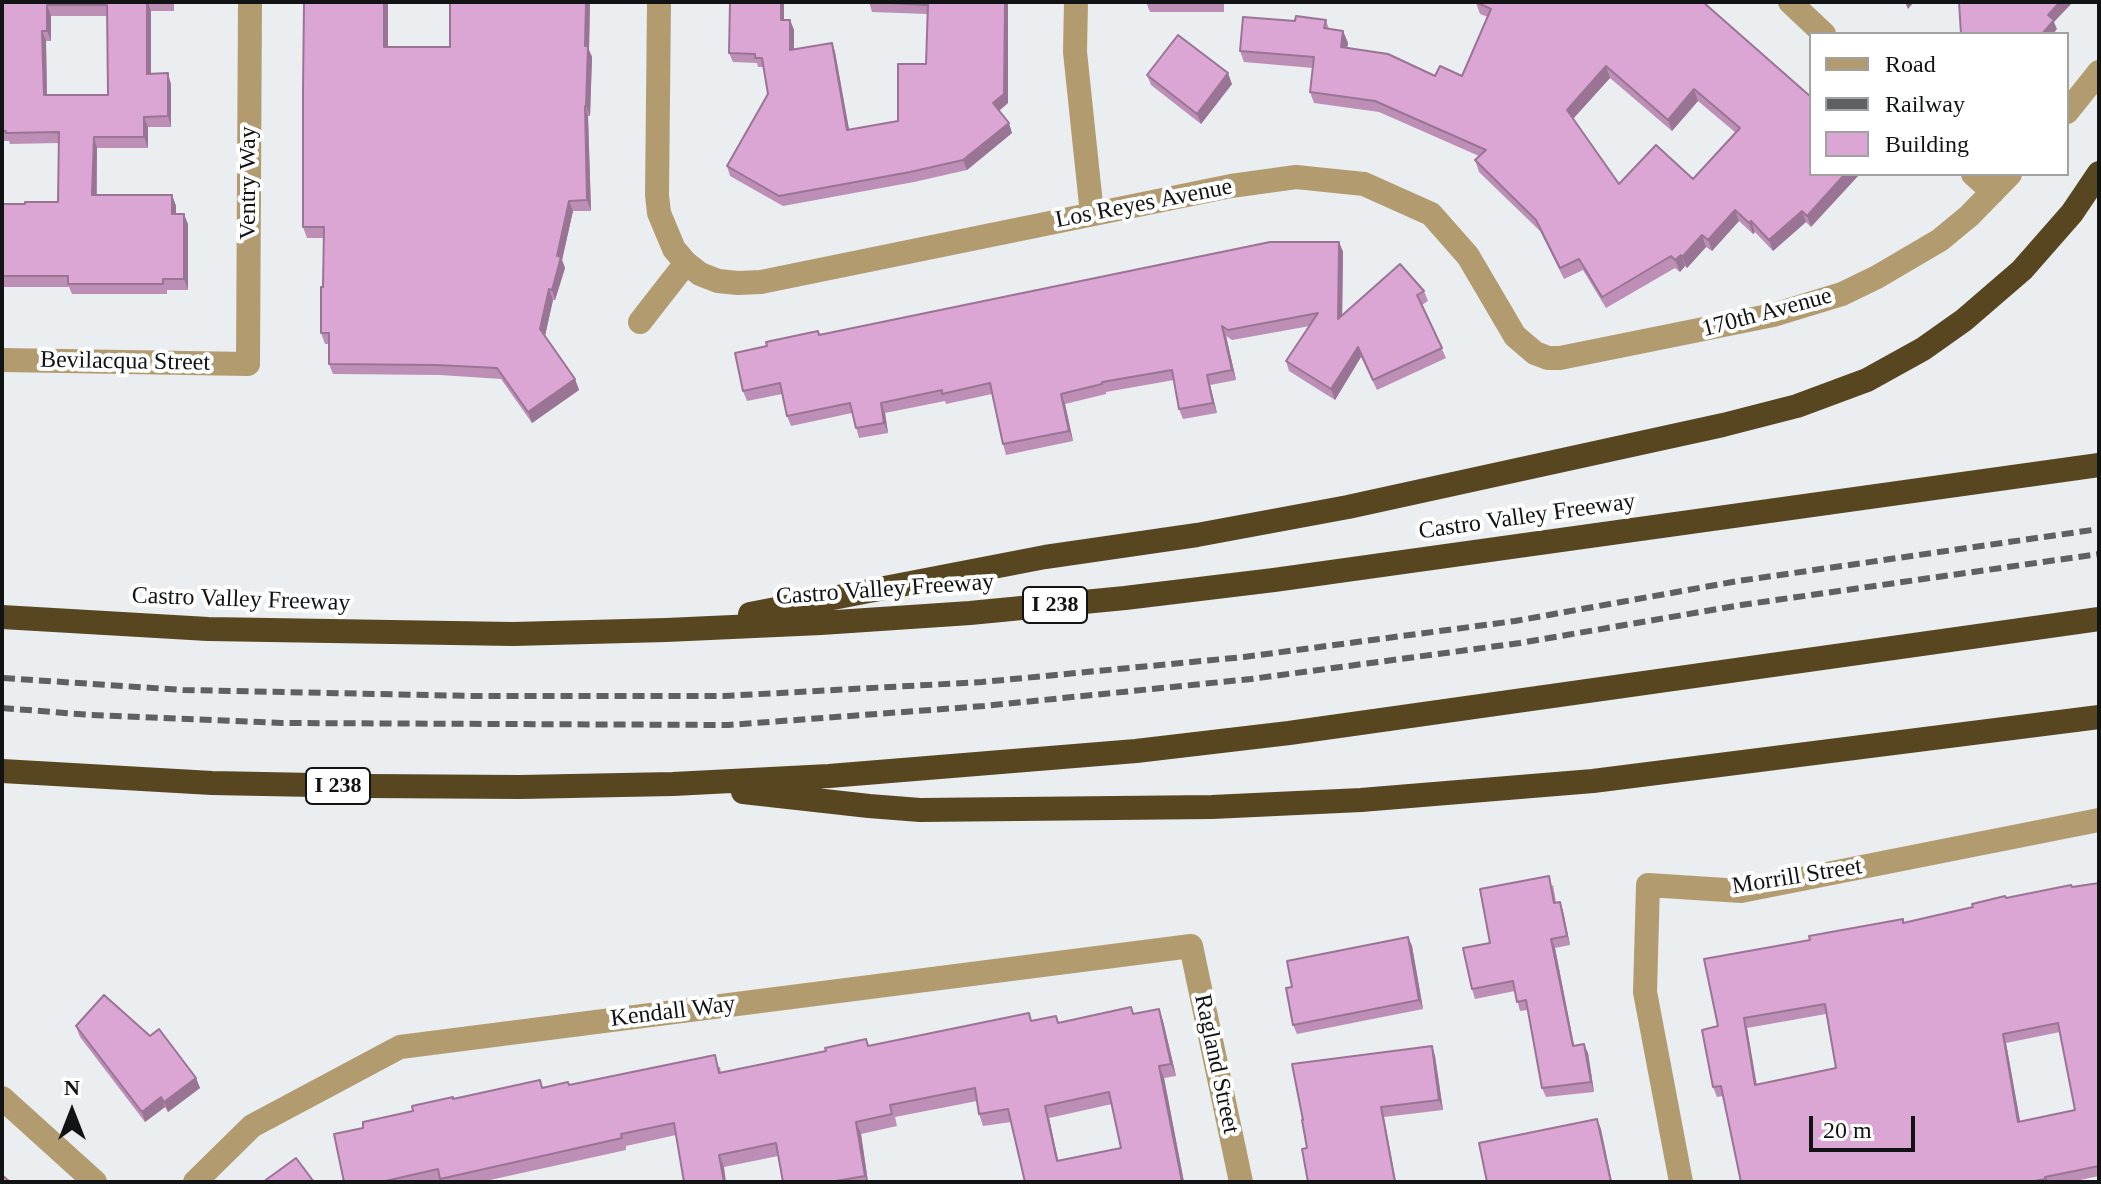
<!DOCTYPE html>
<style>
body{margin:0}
#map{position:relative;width:2101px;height:1184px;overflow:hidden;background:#eaeef0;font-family:Georgia,serif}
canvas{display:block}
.frame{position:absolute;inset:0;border:4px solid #121314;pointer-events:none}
.legend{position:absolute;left:1809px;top:32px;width:260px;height:144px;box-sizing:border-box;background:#fff;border:2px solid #a0a1a1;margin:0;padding:10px 14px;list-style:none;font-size:24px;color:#121314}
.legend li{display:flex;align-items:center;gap:16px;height:40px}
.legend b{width:40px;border:2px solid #a0a1a1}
.north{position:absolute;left:32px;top:1072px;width:80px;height:80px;-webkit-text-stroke:6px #fff;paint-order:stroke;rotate:0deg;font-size:22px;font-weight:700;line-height:32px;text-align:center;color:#121314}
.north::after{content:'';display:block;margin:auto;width:28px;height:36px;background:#121314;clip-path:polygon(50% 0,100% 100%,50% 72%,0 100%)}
.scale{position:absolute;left:1809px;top:1116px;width:106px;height:36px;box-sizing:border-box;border:4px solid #121314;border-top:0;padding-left:10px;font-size:24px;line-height:28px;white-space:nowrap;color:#121314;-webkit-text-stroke:6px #fff;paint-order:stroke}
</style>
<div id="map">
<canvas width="2101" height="1184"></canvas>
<div class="frame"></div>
<ul class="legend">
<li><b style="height:10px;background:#b29c6f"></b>Road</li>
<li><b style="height:10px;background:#5e6061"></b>Railway</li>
<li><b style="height:22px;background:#dca6d4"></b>Building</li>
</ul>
<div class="north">N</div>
<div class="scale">20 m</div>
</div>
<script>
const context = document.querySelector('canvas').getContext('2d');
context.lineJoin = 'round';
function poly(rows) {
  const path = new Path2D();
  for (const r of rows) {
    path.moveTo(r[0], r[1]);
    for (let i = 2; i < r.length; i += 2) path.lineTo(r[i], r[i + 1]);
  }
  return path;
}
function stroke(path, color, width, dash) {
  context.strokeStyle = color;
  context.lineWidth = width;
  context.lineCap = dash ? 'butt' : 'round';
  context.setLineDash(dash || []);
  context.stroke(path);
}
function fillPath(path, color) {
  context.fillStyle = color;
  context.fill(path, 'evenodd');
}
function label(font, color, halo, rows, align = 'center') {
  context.font = font + ' Georgia,serif';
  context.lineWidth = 8;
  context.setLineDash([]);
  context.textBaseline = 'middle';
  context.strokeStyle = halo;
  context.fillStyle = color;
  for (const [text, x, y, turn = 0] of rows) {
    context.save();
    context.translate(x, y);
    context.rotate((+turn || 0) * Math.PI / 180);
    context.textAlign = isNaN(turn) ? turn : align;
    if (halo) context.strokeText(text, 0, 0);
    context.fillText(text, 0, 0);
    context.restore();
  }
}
stroke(poly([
 [659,2,657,195,659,213,674,249,686,263,700,274,718,281,738,283,761,282,1231,186,1296,177,1364,184,1431,214,1468,256,1515,336,1535,353,1548,358,1560,358,1773,315,1842,294,1877,277,1940,240,1969,216,2010,174],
 [1076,2,1075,52,1092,214],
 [1790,2,1824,34],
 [2067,112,2099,72],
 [1973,174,1993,192],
 [640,322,686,263],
 [2,360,248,364,250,2],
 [2,1098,95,1182],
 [195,1182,252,1126,400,1047,1191,946,1241,1182],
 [1681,1182,1645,992,1648,885,1741,891,2099,820]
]), '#b29c6f', 24);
stroke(poly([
 [750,614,1045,557,1197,535,1348,507,1723,425,1797,406,1867,380,1923,349,1964,320,2022,270,2072,213,2099,173],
 [2,617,208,629,513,634,666,630,821,623,970,613,1125,598,1274,580,2099,465],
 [2,771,212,783,366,786,520,787,673,784,829,776,1136,751,1289,733,2099,619],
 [743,792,869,806,920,810,1212,807,1361,800,1593,781,2099,717]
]), '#574620', 24);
stroke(poly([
 [3,678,183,690,471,696,724,696,982,682,1244,657,1515,621,1738,581,2099,529],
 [2,708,91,715,281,723,728,725,984,706,1251,679,1520,643,1741,605,2099,554]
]), '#5e6061', 6, [12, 6]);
fillPath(poly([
 [2,2,174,2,174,11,151,11,151,74,171,84,171,127,148,127,148,148,97,148,97,195,172,195,176,206,176,214,188,224,188,290,167,290,167,294,72,294,69,287,2,287,2,204,58,202,59,143,10,144,9,141,2,141],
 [51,16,107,16,108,95,47,95,46,41,51,41],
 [388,2,388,47,450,47,449,2,590,2,589,50,592,57,590,116,588,116,591,211,573,211,562,260,565,268,555,300,553,300,545,336,575,379,579,390,532,423,501,379,440,375,333,374,329,364,329,344,325,344,321,333,324,238,307,238,303,227],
 [869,2,1008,2,1008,103,999,111,1012,133,967,170,914,182,783,206,730,176,727,166,768,94,764,67,758,67,757,63,733,62,729,53,784,20,790,20,794,30,794,49,832,43,835,52,849,130,898,121,926,64,927,14,872,12],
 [1146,2,1224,2,1224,12,1150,12],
 [1476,3,1811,97,1811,227,1806,222,1773,251,1755,232,1753,234,1739,221,1712,251,1706,247,1687,268,1685,266,1680,272,1675,268,1606,308,1583,270,1564,279,1540,231,1479,172,1475,160,1479,156,1379,112,1314,103,1310,92,1313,68,1244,62,1240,51,1295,21,1326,20,1329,29,1343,31,1348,43,1347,48,1435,76,1462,76,1488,17,1480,14],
 [1610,78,1672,131,1698,101,1736,133,1693,179,1619,184,1573,119],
 [1147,75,1232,84,1201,124,1151,85],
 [1339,242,1343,252,1342,316,1424,291,1428,301,1422,305,1446,358,1377,390,1361,357,1335,400,1289,371,1286,361,1310,326,1232,340,1226,336,1236,380,1210,385,1217,413,1183,419,1179,409,1174,380,1106,392,1106,394,1065,404,1073,441,1006,455,1003,444,992,394,946,404,945,401,885,413,888,433,859,438,852,413,791,426,787,416,782,394,747,401,743,391,819,335],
 [2099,883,2099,1176,2071,1182,1741,1182,1723,1096,1717,1097,1713,1087,1718,1026,1810,940,1903,919,1904,923,1973,907,2006,898],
 [1826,1014,1836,1068,1757,1085,1747,1028],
 [2060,1032,2075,1110,2020,1122,2006,1043],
 [1553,885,1556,902,1560,902,1563,911,1570,945,1555,948,1574,1046,1588,1053,1594,1092,1546,1097,1542,1088,1528,1010,1520,1011,1515,991,1475,999,1472,989,1490,943],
 [1408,937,1412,946,1423,1009,1297,1034,1293,1025,1292,987],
 [1159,1009,1163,1021,1176,1076,1164,1078,1184,1182,1025,1182,1011,1122,983,1126,979,1114,977,1101,895,1117,897,1126,861,1134,868,1182,783,1182,778,1156,724,1167,676,1135,626,1146,626,1150,490,1180,490,1181,487,1182,344,1182,363,1128,413,1111,453,1099,540,1080,543,1088,720,1067,721,1073,868,1046,1032,1021,1059,1023,1134,1014],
 [1112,1104,1121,1148,1058,1161,1049,1118],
 [76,1026,196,1078,200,1088,168,1112,165,1107,145,1122,80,1037],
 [1432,1046,1435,1056,1443,1110,1384,1117,1307,1148]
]), '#bd8fb6');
fillPath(poly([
 [148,2,151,11,151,84,147,74],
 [384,2,388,2,388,58,384,47],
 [586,2,590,2,589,50,592,57,590,116,586,106,585,46],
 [781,2,784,2,784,30,781,20],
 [1005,2,1008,2,1008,103,996,113,993,103],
 [1905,2,1914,2,1908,9],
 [2060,2,2073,2,2054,22,2057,29,2053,34,2042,34,2048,15],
 [47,5,51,16,51,41,47,31],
 [790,20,794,30,794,60,790,50],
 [42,31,46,41,47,106,44,95],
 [1343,31,1348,43,1345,58,1341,47],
 [832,43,835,52,851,140,847,130],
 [1606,66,1610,78,1571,121,1567,110],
 [168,73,171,84,171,127,168,116],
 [1228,73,1232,84,1201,124,1197,114],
 [1694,89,1698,101,1672,131,1668,120],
 [585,106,588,116,591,211,587,200],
 [144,117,148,127,148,148,144,137],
 [1009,123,1012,133,967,170,963,160],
 [94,137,97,148,96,206,92,195],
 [1845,174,1860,174,1811,227,1807,216],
 [172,195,176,206,176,224,172,214],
 [569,201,573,211,562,260,565,268,555,300,552,290,557,256],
 [1735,210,1739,221,1712,251,1708,240],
 [1802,211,1806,222,1773,251,1769,240],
 [184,214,188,224,188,290,184,279],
 [1751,221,1755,232,1753,234,1749,223],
 [1702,235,1706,247,1687,268,1682,257],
 [1339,242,1343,252,1342,329,1338,319],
 [1681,255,1685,266,1680,272,1675,260],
 [549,289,553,300,544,340,540,329],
 [1222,326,1226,336,1236,380,1232,370],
 [1358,347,1361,357,1335,400,1331,389],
 [1207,375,1210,385,1217,413,1213,403],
 [575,379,579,390,532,423,528,412],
 [1061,394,1065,404,1073,441,1069,431],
 [881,403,885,413,888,433,884,423],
 [1560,902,1563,911,1570,945,1567,936],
 [1408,937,1412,946,1423,1009,1419,1000],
 [1551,939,1555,948,1576,1055,1573,1046],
 [1159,1009,1163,1021,1176,1076,1171,1064],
 [1744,1018,1747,1028,1758,1095,1755,1085],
 [2003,1034,2006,1043,2022,1132,2018,1122],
 [1584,1044,1588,1053,1594,1092,1591,1082],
 [1432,1046,1435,1056,1443,1110,1439,1100],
 [1159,1066,1164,1078,1184,1182,1182,1182],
 [196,1078,200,1088,168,1112,164,1102],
 [161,1097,165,1107,145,1122,142,1112],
 [1045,1106,1049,1118,1061,1173,1057,1161],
 [1381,1107,1384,1117,1396,1182,1395,1182],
 [1597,1119,1601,1129,1612,1182,1611,1182],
 [856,1122,861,1134,868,1182,867,1182,865,1176],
 [719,1155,724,1167,726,1182,724,1182]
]), '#9a7494');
const building = poly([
 [2,2,147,2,147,74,168,73,168,116,144,117,144,137,94,137,92,195,172,195,172,214,184,214,184,279,163,279,163,284,68,284,68,276,2,276,2,204,25,204,25,202,58,202,59,132,6,133,6,131,2,131,2,2],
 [47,5,107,5,108,95,44,95,42,31,47,31,47,5],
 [304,2,384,2,384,47,450,47,450,2,586,2,585,46,588,46,586,106,585,106,587,200,569,201,557,256,561,257,552,290,549,289,540,329,575,379,528,412,497,368,436,365,329,364,329,333,321,333,321,287,323,287,324,227,303,227,303,91,304,2],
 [730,2,781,2,781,20,790,20,790,50,832,43,847,130,898,121,898,64,926,64,928,5,869,2,1005,2,1004,94,993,103,1009,123,963,160,910,172,779,196,727,166,768,94,762,58,755,58,755,54,729,53,730,2],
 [1476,2,1703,2,1811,97,1811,174,1845,174,1807,216,1802,211,1769,240,1751,221,1749,223,1735,210,1708,240,1702,235,1682,257,1681,255,1675,260,1671,256,1602,297,1579,259,1560,268,1536,220,1475,160,1486,150,1375,101,1310,92,1314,57,1240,51,1243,17,1295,21,1296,16,1326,20,1324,28,1343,31,1341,47,1388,54,1435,76,1440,66,1462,76,1491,9,1476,2],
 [1606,66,1668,120,1694,89,1740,128,1693,179,1656,145,1619,184,1567,110,1606,66],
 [1959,2,2060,2,2048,15,2054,20,2042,34,1961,34,1959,2],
 [1178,35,1228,73,1197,114,1147,75,1178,35],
 [1270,242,1339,242,1338,319,1400,264,1424,291,1417,295,1442,348,1373,380,1358,347,1331,389,1286,361,1318,313,1228,330,1222,326,1232,370,1207,375,1213,403,1179,409,1172,370,1102,382,1102,384,1061,394,1069,431,1003,444,990,383,942,394,942,390,881,403,884,423,856,428,850,403,787,416,780,383,743,391,735,353,767,346,766,342,818,331,819,335,1270,242],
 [1549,876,1554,903,1560,902,1567,936,1551,939,1573,1046,1584,1044,1591,1082,1542,1088,1526,1000,1517,1002,1513,981,1472,989,1463,948,1490,943,1480,889,1549,876],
 [2099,883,2099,1166,2045,1177,2046,1179,2028,1182,1741,1182,1721,1086,1713,1087,1702,1030,1718,1026,1704,959,1810,940,1809,936,1903,919,1903,923,1973,907,1972,904,2005,896,2006,898,2071,885,2072,887,2099,883],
 [1825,1004,1836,1068,1755,1085,1744,1018,1825,1004],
 [2058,1023,2075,1110,2018,1122,2003,1034,2058,1023],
 [1408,937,1419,1000,1293,1025,1286,988,1292,987,1287,961,1408,937],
 [104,995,150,1036,159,1029,196,1078,164,1102,161,1097,142,1112,76,1026,104,995],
 [1131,1007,1133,1014,1159,1009,1171,1064,1159,1066,1182,1182,1025,1182,1008,1109,979,1114,975,1088,890,1105,892,1114,856,1122,865,1176,830,1182,783,1182,776,1143,719,1155,724,1182,684,1182,674,1123,621,1134,622,1138,440,1179,438,1169,381,1182,344,1182,334,1134,363,1128,363,1122,413,1111,412,1106,453,1097,453,1099,540,1080,542,1088,568,1082,569,1085,715,1055,719,1073,826,1051,825,1048,866,1039,868,1046,1029,1013,1031,1021,1056,1016,1058,1023,1131,1007],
 [1109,1092,1121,1148,1057,1161,1045,1106,1109,1092],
 [1432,1046,1439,1100,1381,1107,1395,1182,1308,1182,1302,1149,1307,1148,1302,1120,1303,1120,1292,1064,1432,1046],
 [1597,1119,1611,1182,1487,1182,1479,1143,1597,1119],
 [296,1158,314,1182,263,1182,296,1158],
 [2,1175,10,1182,2,1182,2,1175]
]);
fillPath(building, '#dca6d4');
stroke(building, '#9a7494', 2);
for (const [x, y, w] of [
 [1055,605,64],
 [338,786,64]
]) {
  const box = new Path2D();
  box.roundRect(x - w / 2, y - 18, w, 36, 6);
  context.fillStyle = '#fff';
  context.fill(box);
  stroke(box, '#121314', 2);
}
label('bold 22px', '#121314', null, [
 ["I 238",1055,605],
 ["I 238",338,786]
]);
label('24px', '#121314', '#fff', [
 ["Ventry Way",249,183,-90],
 ["Los Reyes Avenue",1144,204,-11],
 ["170th Avenue",1767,313,-15],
 ["Bevilacqua Street",125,362,1],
 ["Castro Valley Freeway",1527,517,-8],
 ["Castro Valley Freeway",885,590,-4],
 ["Castro Valley Freeway",241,600,2],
 ["Morrill Street",1797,877,-9],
 ["Kendall Way",673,1012,-7],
 ["Ragland Street",1216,1064,78]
]);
</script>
